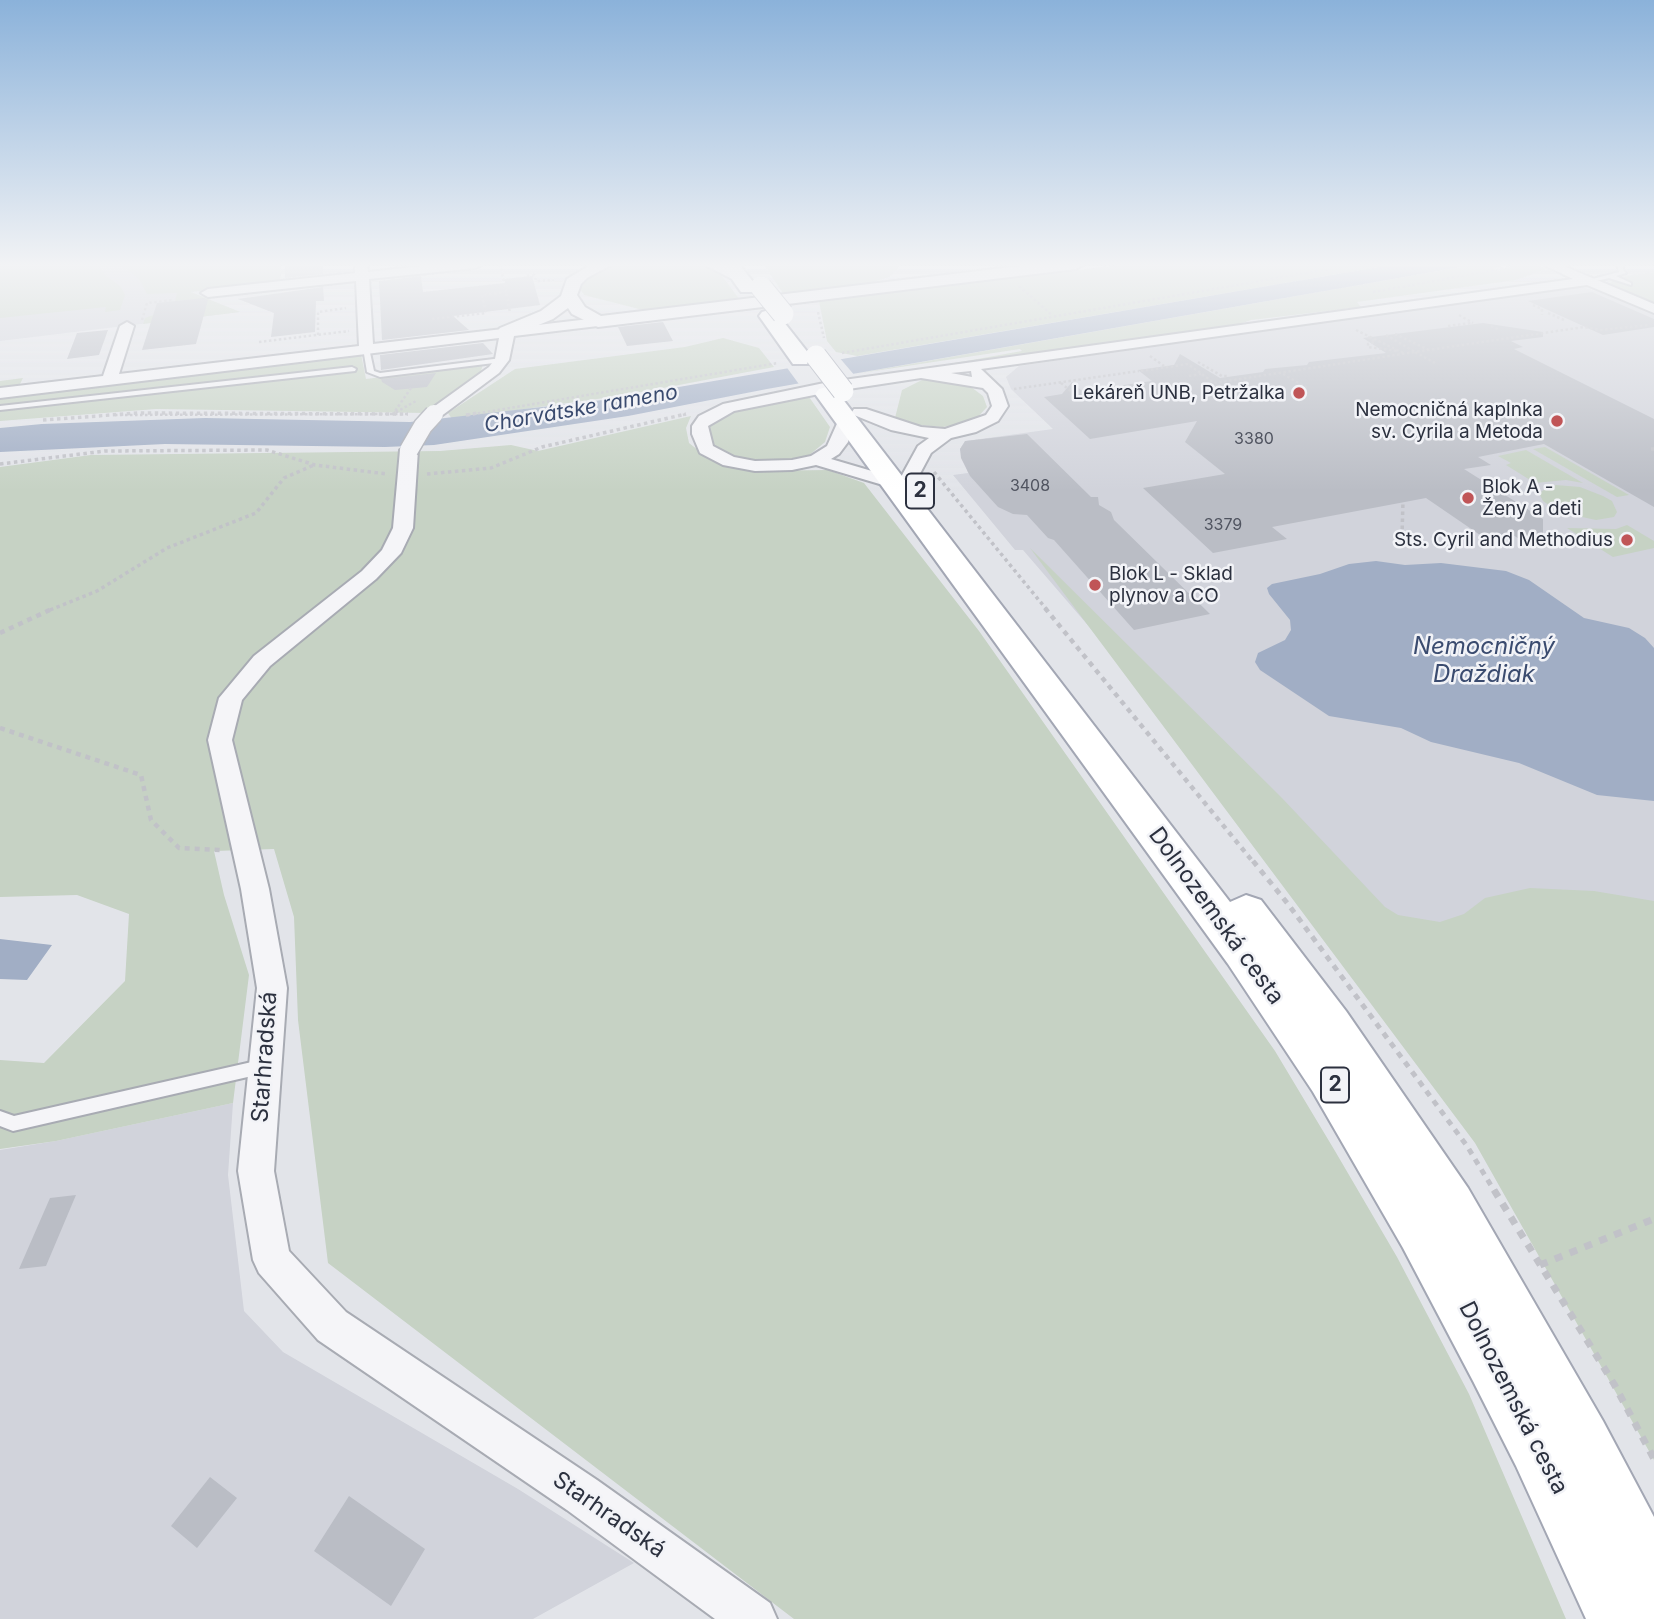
<!DOCTYPE html>
<meta charset="utf-8">
<style>
body{margin:0}
canvas{display:block;background:#e2e4e9}
</style>
<canvas width="1654" height="1619"></canvas>
<script>
const context = document.querySelector('canvas').getContext('2d');
context.lineJoin = 'round';
function fillPath(path, color) {
  context.fillStyle = color;
  context.fill(path, 'evenodd');
}
function poly(rows) {
  const path = new Path2D();
  for (const r of rows) {
    path.moveTo(r[0], r[1]);
    for (let i = 2; i < r.length; i += 2) path.lineTo(r[i], r[i + 1]);
  }
  return path;
}
function stroke(path, color, width, dash) {
  context.strokeStyle = color;
  context.lineWidth = width;
  context.lineCap = dash ? 'butt' : 'round';
  context.setLineDash(dash || []);
  context.stroke(path);
}
function label(font, color, halo, rows, align = 'center') {
  context.font = font + ' Inter,sans-serif';
  context.lineWidth = 5;
  context.setLineDash([]);
  context.textBaseline = 'middle';
  context.strokeStyle = halo;
  context.fillStyle = color;
  for (const [text, x, y, turn = 0] of rows) {
    context.save();
    context.translate(x, y);
    context.rotate((+turn || 0) * Math.PI / 180);
    context.textAlign = isNaN(turn) ? turn : align;
    if (halo) context.strokeText(text, 0, 0);
    context.fillText(text, 0, 0);
    context.restore();
  }
}
fillPath(poly([
 [0,264,136,264,135,270,240,312,0,341],
 [1581,287,1601,292,1654,314,1654,1171,1548,1159,1023,550,1015,550,953,475,968,473,960,449,966,441,1053,429,1011,389,1006,377,1019,366,1306,324],
 [233,1103,228,1175,244,1311,283,1352,518,1489,634,1563,533,1619,0,1619,0,1150,56,1141]
]), '#d1d3db');
fillPath(poly([
 [0,264,97,264,105,275,121,287,125,295,120,310,105,312,106,307,0,318],
 [120,264,281,264,280,282,191,292,240,312,143,324,145,318,199,299,175,301,177,293,147,294,139,279],
 [617,264,697,264,720,273,740,300,647,311,584,295,579,287,582,279,602,268],
 [764,264,899,264,897,270,889,277,865,285,784,295],
 [1128,264,1396,264,857,356,836,352,827,341,819,301],
 [1478,264,1508,264,1494,269,1498,271,1516,264,1537,264,1546,269,1516,280,1357,302,1361,307,1251,320,1231,327,893,374,1022,351,1020,349,854,374],
 [1654,272,1654,306,1609,284,1614,279,1632,275],
 [723,338,759,348,774,367,626,395,452,419,448,413,515,369,685,347],
 [361,354,366,379,483,364,479,378,427,413,156,409,0,421,0,381,23,378,15,394],
 [924,379,971,387,983,396,987,407,975,420,943,427,920,425,895,418,902,390],
 [807,394,830,427,825,442,807,457,767,462,738,459,715,449,710,442,708,427,713,420,736,408],
 [691,416,686,428,689,443,712,461,750,471,828,470,864,483,979,631,1275,1051,1335,1151,1397,1257,1469,1394,1566,1619,794,1619,328,1263,298,1020,294,917,274,849,214,851,224,895,249,975,233,1103,56,1141,0,1149,0,1060,44,1063,125,981,129,914,77,895,0,897,0,467,91,455,440,451,511,445,538,451],
 [1545,447,1629,495,1617,497,1533,449],
 [1526,450,1583,483,1566,480,1535,483,1506,465,1511,463,1498,456],
 [1556,485,1580,487,1603,496,1612,501,1617,512,1614,517,1596,520,1559,512,1543,501,1540,495,1542,491],
 [1627,525,1654,541,1654,548,1613,557,1567,528,1616,529],
 [1030,548,1281,797,1385,907,1398,915,1440,922,1464,914,1485,898,1530,888,1594,891,1654,901,1654,1460,1475,1143]
]), '#c6d2c4');
fillPath(poly([
 [1396,264,1478,264,767,389,628,416,434,445,385,447,165,444,0,452,0,428,42,424,205,418,410,422,603,400],
 [1376,561,1405,565,1441,563,1506,571,1529,580,1584,618,1629,628,1645,638,1654,648,1654,801,1597,795,1519,763,1431,742,1401,728,1329,716,1260,670,1255,662,1258,653,1285,640,1291,630,1290,620,1269,594,1267,588,1272,584,1320,574,1349,564],
 [0,939,52,945,27,980,0,979]
]), '#a1aec5');
fillPath(poly([
 [838,356,856,377,801,387,785,365]
]), '#e2e4e9');
fillPath(poly([
 [285,264,323,264,323,274,285,278],
 [421,276,423,292,505,283,504,279,532,276,540,305,453,316,469,330,382,340,379,281],
 [323,287,324,301,316,301,315,332,271,337,274,313,238,299],
 [1592,292,1654,319,1654,327,1603,335,1528,301],
 [204,298,208,300,196,344,142,350,157,303],
 [663,322,673,341,627,346,618,327],
 [1483,323,1543,332,1543,337,1511,341,1523,347,1514,349,1654,419,1654,507,1544,444,1478,457,1491,465,1464,469,1543,519,1543,543,1527,544,1513,535,1483,537,1426,498,1272,527,1287,539,1213,553,1143,488,1225,474,1185,442,1197,421,1090,439,1044,397,1062,394,1072,382,1082,391,1152,381,1138,370,1174,365,1180,354,1220,378,1263,372,1265,369,1307,365,1309,362,1386,353,1363,338],
 [108,330,99,355,67,359,77,333],
 [483,343,493,354,381,370,380,355],
 [436,373,427,387,395,390,382,382,381,379],
 [1027,434,1091,497,1098,497,1099,505,1111,512,1114,520,1210,614,1134,630,1054,540,1048,538,1027,515,1013,514,998,507,970,476,961,458,960,449,965,441],
 [76,1195,46,1266,19,1269,50,1198],
 [210,1477,237,1498,197,1548,171,1526],
 [349,1496,425,1549,391,1606,314,1551]
]), '#babdc5');
const service = poly([
 [1617,264,1623,264,1623,270,1626,273,1616,276,1631,283,1631,285,1609,278,1588,283,1585,281,1619,272,1617,264],
 [366,346,369,348,374,371,380,373,502,358,505,360,502,362,380,377,367,372,363,348,366,346],
 [352,367,356,369,355,371,0,410,0,406,352,367],
 [265,1059,270,1061,273,1066,270,1071,265,1073,13,1131,0,1126,0,1111,14,1116,265,1059]
]);
const minor = poly([
 [355,264,367,264,368,272,441,264,482,264,476,268,369,279,373,344,598,318,605,322,598,326,514,336,509,360,499,373,440,417,434,419,426,414,428,411,489,367,495,359,499,338,0,398,0,388,103,376,120,326,127,322,134,326,119,374,359,346,356,281,208,297,201,293,208,289,355,273,355,264],
 [1542,264,1559,264,1654,304,1654,313,1587,285,981,369,1002,389,1008,406,998,421,976,432,951,438,931,453,916,481,910,482,901,477,918,446,929,438,891,430,854,415,852,412,854,409,866,409,921,427,945,429,986,415,992,406,988,393,983,388,921,378,829,392,734,411,708,426,713,446,734,457,755,461,792,460,811,456,827,446,840,417,852,417,854,420,848,442,839,454,831,459,899,479,902,483,899,487,893,488,816,465,792,470,755,471,723,465,700,453,692,434,692,426,699,416,723,404,829,382,1573,279,1542,264],
 [971,371,972,377,951,373,971,371],
 [409,445,418,450,413,528,401,553,376,579,270,666,242,700,232,740,269,889,287,988,274,1171,289,1251,346,1312,597,1480,770,1603,777,1619,715,1619,567,1510,318,1340,259,1273,253,1260,238,1171,257,988,241,889,208,740,219,698,254,656,362,571,382,550,393,528,400,450,409,445]
]);
const tertiary = poly([
 [592,264,613,264,587,278,581,284,577,295,585,307,601,316,1037,264,1084,264,1076,269,598,327,572,314,568,308,553,319,512,336,500,336,497,332,500,328,541,311,561,296,567,279,592,264],
 [703,264,724,264,748,277,740,282,734,280,703,264]
]);
const primary = poly([
 [721,264,739,264,758,288,755,292,741,292,721,264],
 [769,310,776,312,809,354,812,359,809,364,793,364,759,316,762,312,769,310],
 [827,387,835,389,1230,902,1246,895,1261,900,1346,1011,1468,1188,1603,1421,1654,1517,1654,1619,1586,1619,1516,1466,1473,1381,1403,1248,1313,1092,1228,964,815,394,819,389,827,387]
]);
stroke(service, '#a8abb3', 4);
stroke(minor, '#a8abb3', 4);
stroke(tertiary, '#a8abb3', 4);
stroke(primary, '#a3a7b4', 4);
stroke(poly([
 [500,264,504,282],
 [527,276,534,275,536,281,554,280],
 [505,284,510,313],
 [1019,286,1052,315],
 [1373,292,1496,270,1513,264],
 [1533,305,1542,309,1542,315],
 [818,312,824,338],
 [1548,313,1564,320],
 [1459,315,1473,323],
 [432,319,486,313,482,295,506,292],
 [142,320,147,303,174,300],
 [1448,326,1471,323],
 [1491,326,1499,330],
 [1356,330,1405,354],
 [1395,334,1429,350],
 [318,335,318,312,346,308],
 [1386,335,1415,352],
 [1368,337,1375,342,1368,344,1368,347,1397,351],
 [259,342,349,331],
 [842,353,1359,264],
 [1150,356,1164,366],
 [1198,362,1222,376,1229,376],
 [1435,363,1415,352,1584,327,1601,330,1650,325],
 [1141,371,1188,364,1214,383,1415,352],
 [1283,374,1309,389],
 [1189,376,1201,374],
 [1061,383,1072,392],
 [411,388,393,414,416,401],
 [1014,389,1139,371],
 [115,415,408,414],
 [468,415,778,363],
 [683,415,686,414]
]), '#c1c2c8', 2.5, [2.5, 2.5]);
stroke(poly([
 [394,413,395,413],
 [466,415,478,413],
 [43,420,138,413,408,414],
 [1651,449,1654,449],
 [0,464,105,451,267,450,315,465,387,474],
 [934,472,1047,610],
 [427,474,491,468,542,447,686,414],
 [1402,536,1403,501],
 [50,610,97,591,167,548,256,513,284,478,314,465]
]), '#c1c2c8', 3.5, [3.5, 3.5]);
stroke(poly([
 [1045,608,1254,863],
 [0,633,54,608],
 [0,728,141,775,151,820,179,848,221,850]
]), '#c1c2c8', 4.5, [5, 5]);
stroke(poly([
 [1253,861,1288,904,1467,1146,1495,1192]
]), '#c1c2c8', 5, [6, 6]);
stroke(poly([
 [1494,1190,1614,1384,1654,1459],
 [1540,1265,1654,1219]
]), '#c1c2c8', 7, [8, 8]);
fillPath(service, '#f5f5f8');
fillPath(minor, '#f5f5f8');
fillPath(tertiary, '#f5f5f8');
fillPath(primary, '#fff');
const minorBridge = poly([
 [409,450,423,426,434,414]
]);
const primaryBridge = poly([
 [761,287,783,314],
 [816,356,843,391]
]);
stroke(minorBridge, '#a8abb3', 21, []);
stroke(primaryBridge, '#a3a7b4', 23, []);
stroke(minorBridge, '#f5f5f8', 18);
stroke(primaryBridge, '#fff', 21);
const sky = context.createLinearGradient(0, 0, 0, 491);
sky.addColorStop(0, '#8bb2da');
sky.addColorStop(0.54, '#f2f3f5');
sky.addColorStop(1, '#f2f3f500');
context.fillStyle = sky;
context.fillRect(0, 0, 1654, 491);
for (const [x, y, r, color] of [
 [1299,393,7,"#c05557"],
 [1557,421,7,"#c05557"],
 [1468,498,7,"#c05557"],
 [1627,540,7,"#c05557"],
 [1095,585,7,"#c05557"]
]) {
  const dot = new Path2D();
  dot.arc(x, y, r, 0, 2 * Math.PI);
  context.fillStyle = color;
  context.fill(dot);
  stroke(dot, '#f2f3f7', 2.5);
}
label('16px', '#505460', null, [
 ["3380",1254,439],
 ["3408",1030,486],
 ["3379",1223,525]
]);
label('19px', '#2c313f', '#f2f3f7', [
 ["Lekáreň UNB, Petržalka",1285,393],
 ["Nemocničná kaplnka",1543,410],
 ["sv. Cyrila a Metoda",1543,432],
 ["Blok A -",1482,487,"left"],
 ["Ženy a deti",1482,509,"left"],
 ["Sts. Cyril and Methodius",1613,540],
 ["Blok L - Sklad",1109,574,"left"],
 ["plynov a CO",1109,596,"left"]
], 'right');
label('italic 21px', '#3a4b6f', '#f2f3f7', [
 ["Chorvátske rameno",581,409,-10]
]);
for (const [x, y, w] of [
 [920,491,28],
 [1335,1085,28]
]) {
  const box = new Path2D();
  box.roundRect(x - w / 2, y - 17.5, w, 35, 5);
  context.fillStyle = '#f2f3f7';
  context.fill(box);
  stroke(box, '#2c313f', 2);
}
label('bold 21px', '#2c313f', null, [
 ["2",920,491],
 ["2",1335,1085]
]);
label('23px', '#2c313f', '#f2f3f7', [
 ["Dolnozemská cesta",1216,916,54],
 ["Starhradská",265,1057,-86],
 ["Dolnozemská cesta",1513,1398,63],
 ["Starhradská",609,1515,35]
]);
label('italic 24px', '#3a4b6f', '#f2f3f7', [
 ["Nemocničný",1484,647],
 ["Draždiak",1484,675]
]);
</script>
